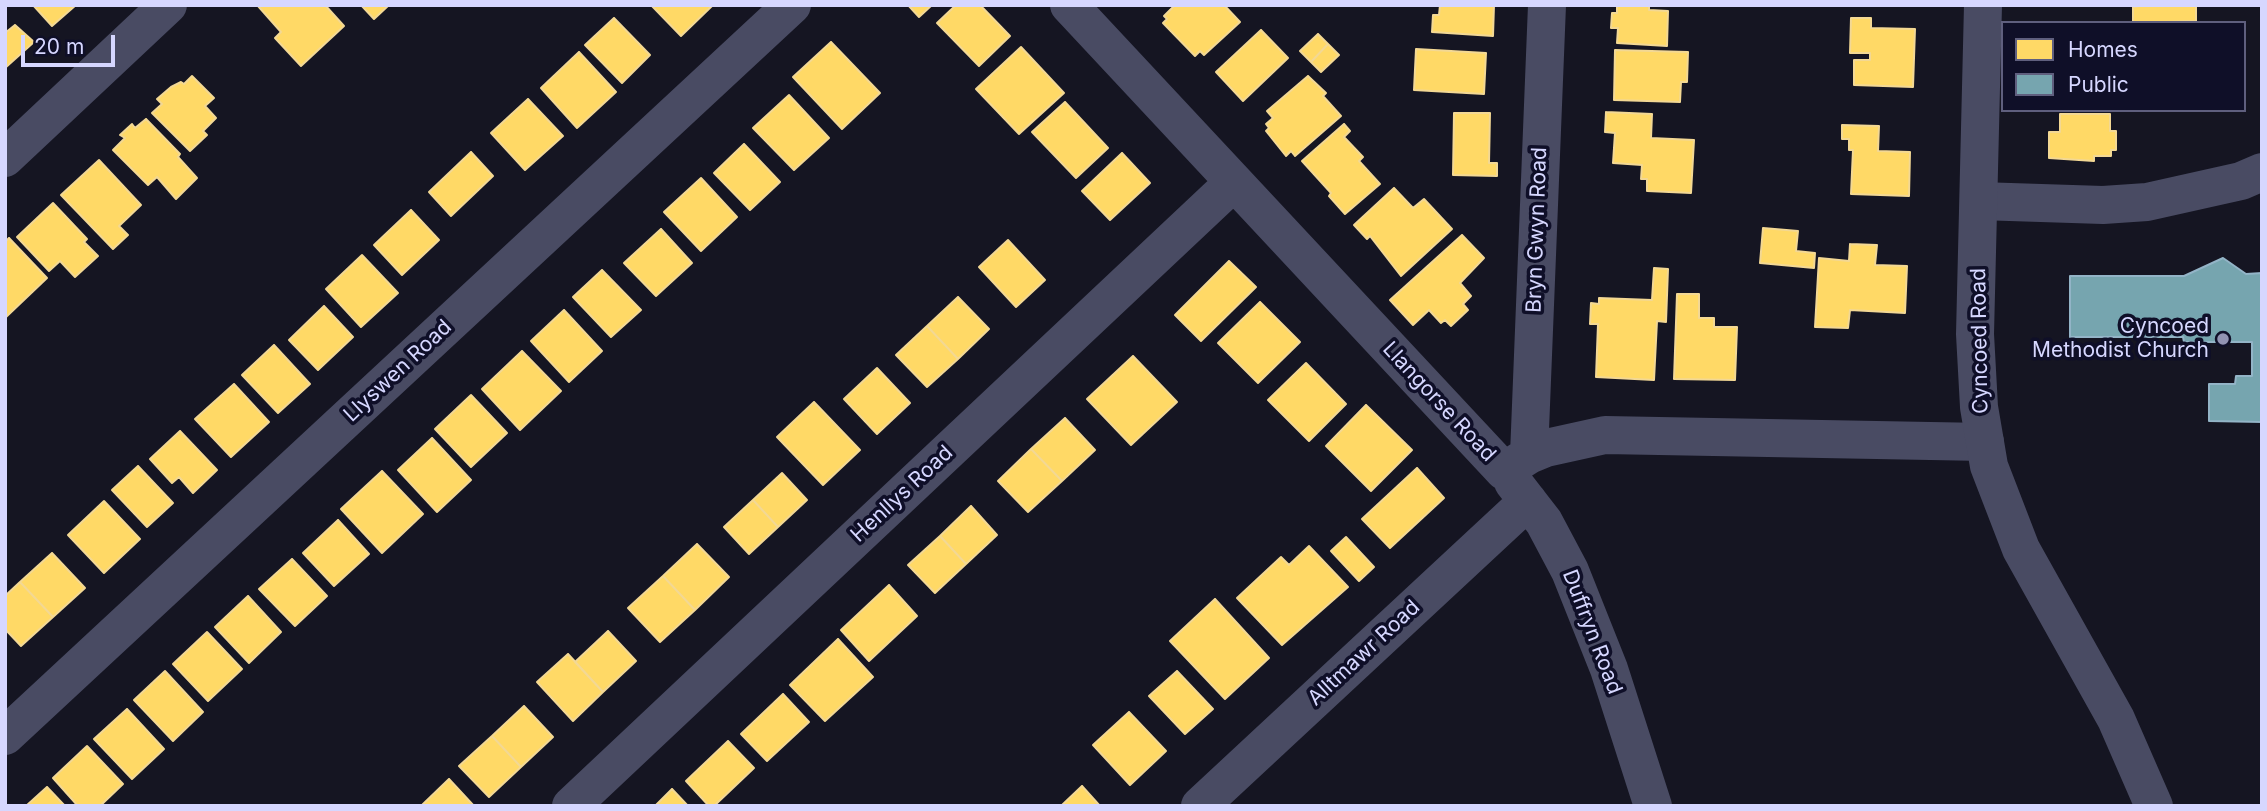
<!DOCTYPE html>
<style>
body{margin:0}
#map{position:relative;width:2267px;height:811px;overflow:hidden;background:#151522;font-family:Inter,sans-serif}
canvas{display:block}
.frame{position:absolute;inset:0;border:7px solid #d6d7ff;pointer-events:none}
.legend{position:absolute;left:2001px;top:21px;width:245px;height:91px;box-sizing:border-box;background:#0f0f28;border:2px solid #5f5f7e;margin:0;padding:9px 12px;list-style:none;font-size:21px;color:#d6d7ff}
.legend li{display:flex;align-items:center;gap:14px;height:35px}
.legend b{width:35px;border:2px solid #5f5f7e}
.scale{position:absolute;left:21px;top:35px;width:94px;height:32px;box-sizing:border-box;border:4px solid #d6d7ff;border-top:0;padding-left:9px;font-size:21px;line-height:24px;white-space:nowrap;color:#d6d7ff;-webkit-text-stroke:5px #0f0f28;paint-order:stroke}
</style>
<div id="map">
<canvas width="2267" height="811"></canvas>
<div class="frame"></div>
<ul class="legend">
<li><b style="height:19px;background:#ffd966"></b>Homes</li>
<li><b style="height:19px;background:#76a5af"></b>Public</li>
</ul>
<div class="scale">20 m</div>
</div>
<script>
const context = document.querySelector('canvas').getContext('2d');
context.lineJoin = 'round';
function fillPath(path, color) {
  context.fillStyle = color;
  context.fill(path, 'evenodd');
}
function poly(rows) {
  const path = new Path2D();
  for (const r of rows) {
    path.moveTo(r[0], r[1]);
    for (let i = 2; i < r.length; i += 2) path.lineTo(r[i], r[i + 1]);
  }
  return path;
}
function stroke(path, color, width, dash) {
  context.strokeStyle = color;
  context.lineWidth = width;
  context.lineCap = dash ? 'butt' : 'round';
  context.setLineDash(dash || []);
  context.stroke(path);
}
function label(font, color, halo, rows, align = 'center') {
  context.font = font + ' Inter,sans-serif';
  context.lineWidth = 7;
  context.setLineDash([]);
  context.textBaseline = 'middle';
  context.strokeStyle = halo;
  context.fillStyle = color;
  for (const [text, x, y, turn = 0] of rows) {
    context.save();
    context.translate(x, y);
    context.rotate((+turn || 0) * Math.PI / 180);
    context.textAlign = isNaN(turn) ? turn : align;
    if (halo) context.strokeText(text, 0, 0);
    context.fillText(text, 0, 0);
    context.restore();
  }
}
const homes = poly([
 [33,5,76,5,52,26,33,5],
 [325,5,344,26,301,66,275,38,281,32,258,6,325,5],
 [361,5,389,5,374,19,361,5],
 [651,5,713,5,681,36,651,5],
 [908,5,932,5,919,17,908,5],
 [956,5,980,5,1010,36,979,66,937,23,956,5],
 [1175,5,1224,5,1240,22,1204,55,1200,51,1195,56,1163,23,1167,19,1164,16,1175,5],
 [1440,5,1494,5,1493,36,1432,32,1433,15,1439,15,1440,5],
 [1617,5,1649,5,1649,10,1668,11,1667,46,1617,43,1618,28,1611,28,1612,13,1617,13,1617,5],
 [2145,5,2196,5,2196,21,2133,23,2133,7,2145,5],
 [614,18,650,55,622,83,585,45,614,18],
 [1851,18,1871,18,1871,28,1915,29,1913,87,1854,85,1854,60,1870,60,1870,53,1850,53,1851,18],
 [15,25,34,42,5,68,5,33,15,25],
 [1261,30,1288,58,1243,101,1216,72,1261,30],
 [1318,34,1328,44,1311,62,1300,51,1318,34],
 [831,42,880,93,842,129,793,77,831,42],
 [1328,44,1339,55,1321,72,1311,62,1328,44],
 [1021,47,1064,93,1019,134,976,89,1021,47],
 [1416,49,1486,53,1484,94,1414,90,1416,49],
 [1615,50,1688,52,1687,82,1681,82,1680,102,1614,100,1615,50],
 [579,52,616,92,577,128,541,88,579,52],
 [192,76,214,98,205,106,216,118,203,131,207,135,190,151,152,113,162,104,157,99,171,87,181,82,184,84,192,76],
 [1308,76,1326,93,1323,96,1341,116,1295,156,1291,151,1286,156,1266,131,1269,128,1266,124,1273,118,1267,111,1308,76],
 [789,95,829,138,794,170,753,128,789,95],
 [528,99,563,136,525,170,491,133,528,99],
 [1065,102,1108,148,1076,178,1032,132,1065,102],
 [1606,112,1652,114,1651,138,1694,140,1691,193,1647,191,1647,179,1641,179,1642,165,1613,163,1615,133,1605,132,1606,112],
 [1454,113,1490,113,1489,163,1497,163,1497,176,1453,175,1454,113],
 [2060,114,2110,114,2110,131,2116,131,2116,150,2111,150,2111,156,2094,156,2094,161,2049,158,2049,132,2060,132,2060,114],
 [146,119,180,154,178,157,197,178,176,199,157,177,148,185,113,150,125,138,120,135,132,124,135,128,146,119],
 [1344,124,1350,131,1344,137,1363,157,1359,161,1380,184,1345,214,1329,196,1331,193,1302,161,1344,124],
 [1842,125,1879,126,1878,151,1910,152,1909,196,1851,194,1853,150,1849,150,1849,139,1842,139,1842,125],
 [744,144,780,182,750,210,714,173,744,144],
 [471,152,493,176,451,216,429,192,471,152],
 [1122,153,1150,183,1110,220,1082,191,1122,153],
 [99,160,141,205,119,226,128,235,113,249,61,195,99,160],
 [701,178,737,217,701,251,664,212,701,178],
 [1394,188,1413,208,1424,199,1452,229,1401,276,1370,236,1367,239,1354,225,1394,188],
 [53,203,87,239,84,242,98,256,75,277,60,261,49,271,17,237,53,203],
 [411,210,439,240,402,275,374,245,411,210],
 [1763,228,1798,231,1796,251,1815,253,1814,268,1760,263,1763,228],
 [661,229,692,263,656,296,624,263,661,229],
 [1462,235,1484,258,1460,283,1471,296,1463,304,1468,310,1451,326,1445,320,1441,323,1429,310,1413,325,1390,300,1462,235],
 [9,238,47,278,5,318,5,242,9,238],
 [1008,240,1045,280,1016,307,979,267,1008,240],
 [1850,244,1877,245,1875,265,1907,266,1905,313,1850,310,1848,328,1815,327,1819,258,1849,261,1850,244],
 [362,255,398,293,361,327,326,289,362,255],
 [1229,261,1256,287,1201,341,1175,315,1229,261],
 [1654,268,1668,269,1666,322,1657,321,1654,380,1596,377,1598,324,1590,324,1591,303,1599,304,1599,298,1652,300,1654,268],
 [602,270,641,310,611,337,573,297,602,270],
 [1677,294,1699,294,1699,318,1714,318,1714,327,1737,327,1735,380,1674,379,1677,294],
 [958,297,989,329,958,359,927,326,958,297],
 [1260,302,1300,342,1258,383,1218,343,1260,302],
 [324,306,353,337,318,370,289,340,324,306],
 [564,310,602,351,569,382,531,341,564,310],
 [927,326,958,359,927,387,896,355,927,326],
 [274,345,310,384,278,413,242,375,274,345],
 [522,351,561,391,520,430,482,389,522,351],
 [1133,356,1177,402,1131,445,1087,399,1133,356],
 [1306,363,1346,404,1309,441,1268,400,1306,363],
 [877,368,910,403,877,434,844,399,877,368],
 [234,384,269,422,231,457,195,419,234,384],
 [471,395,507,433,471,467,435,429,471,395],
 [814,402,860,450,823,485,777,437,814,402],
 [1366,405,1412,450,1371,491,1326,446,1366,405],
 [1065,418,1095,450,1062,481,1031,449,1065,418],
 [180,431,217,470,193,493,179,477,172,483,150,459,180,431],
 [432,438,471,480,437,512,398,470,432,438],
 [1031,449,1062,481,1028,512,998,481,1031,449],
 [138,466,173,503,147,527,112,490,138,466],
 [1417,468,1444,498,1390,548,1362,519,1417,468],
 [382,471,423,514,382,553,341,509,382,471],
 [782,473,807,500,778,527,753,500,782,473],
 [753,500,778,527,749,554,724,527,753,500],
 [104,501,140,539,104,573,68,535,104,501],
 [971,506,997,535,966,564,940,536,971,506],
 [338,520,369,554,334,586,303,553,338,520],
 [940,536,966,564,935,593,908,565,940,536],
 [1346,537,1374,567,1359,581,1331,551,1346,537],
 [697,544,729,577,695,610,663,576,697,544],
 [1309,546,1348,587,1282,645,1237,598,1281,557,1289,565,1309,546],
 [52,553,85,588,53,617,20,582,52,553],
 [292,559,327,596,295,626,259,589,292,559],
 [663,576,695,610,660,642,628,608,663,576],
 [20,582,53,617,21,646,5,629,5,596,20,582],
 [889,585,917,616,869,661,841,630,889,585],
 [248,596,281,632,249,663,215,627,248,596],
 [1215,599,1269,658,1225,699,1170,641,1215,599],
 [608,631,636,661,603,692,575,662,608,631],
 [207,632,242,669,208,701,173,664,207,632],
 [838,639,873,677,825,721,790,685,838,639],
 [568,654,603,692,573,721,537,682,568,654],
 [165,671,203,712,173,741,134,700,165,671],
 [1177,671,1213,709,1185,734,1149,696,1177,671],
 [783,694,809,722,767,761,741,734,783,694],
 [524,706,553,737,521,767,492,736,524,706],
 [127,709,164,749,132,779,94,739,127,709],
 [1129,712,1166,751,1130,785,1093,745,1129,712],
 [492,736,521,767,489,797,459,766,492,736],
 [728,741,754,768,714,806,709,806,686,781,728,741],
 [87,746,123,784,100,806,78,806,53,778,87,746],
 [449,779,474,806,421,806,449,779],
 [1082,786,1100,806,1061,806,1082,786],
 [47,787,65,806,26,806,47,787],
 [672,789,688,806,655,806,672,789]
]);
fillPath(homes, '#ffd966');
stroke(homes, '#f3d894', 2);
const public = poly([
 [2223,258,2246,274,2262,273,2262,422,2209,421,2209,384,2235,384,2236,376,2252,376,2252,342,2184,342,2183,337,2070,337,2070,276,2184,276,2223,258]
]);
fillPath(public, '#76a5af');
stroke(public, '#93b4c7', 2);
stroke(poly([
 [1069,5,1504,471,1529,455,1546,448,1605,435,1985,442],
 [5,158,168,5],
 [1979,201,2103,205,2147,202,2241,181,2262,172],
 [1529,455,1547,5],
 [1513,482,1544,522,1570,571,1609,669,1653,806],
 [5,736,792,5],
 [571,806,1233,183],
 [1200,806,1528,501]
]), '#494b63', 38);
stroke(poly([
 [1983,5,1975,334,1979,407,1989,466,2021,549,2116,719,2154,806]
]), '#494b63', 38);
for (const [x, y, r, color] of [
 [2223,339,7,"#9293b2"]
]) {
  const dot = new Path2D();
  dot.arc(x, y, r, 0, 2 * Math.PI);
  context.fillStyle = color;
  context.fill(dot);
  stroke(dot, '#0f0f28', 2.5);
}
label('21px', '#d6d7ff', '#0f0f28', [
 ["Bryn Gwyn Road",1537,230,-88],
 ["Cyncoed Road",1980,341,-91],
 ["Llyswen Road",398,371,-43],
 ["Llangorse Road",1439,402,47],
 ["Henllys Road",902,494,-43],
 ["Duffryn Road",1592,632,69],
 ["Alltmawr Road",1364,653,-43]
]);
label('21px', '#d6d7ff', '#0f0f28', [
 ["Cyncoed",2209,327],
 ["Methodist Church",2209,351]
], 'right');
</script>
